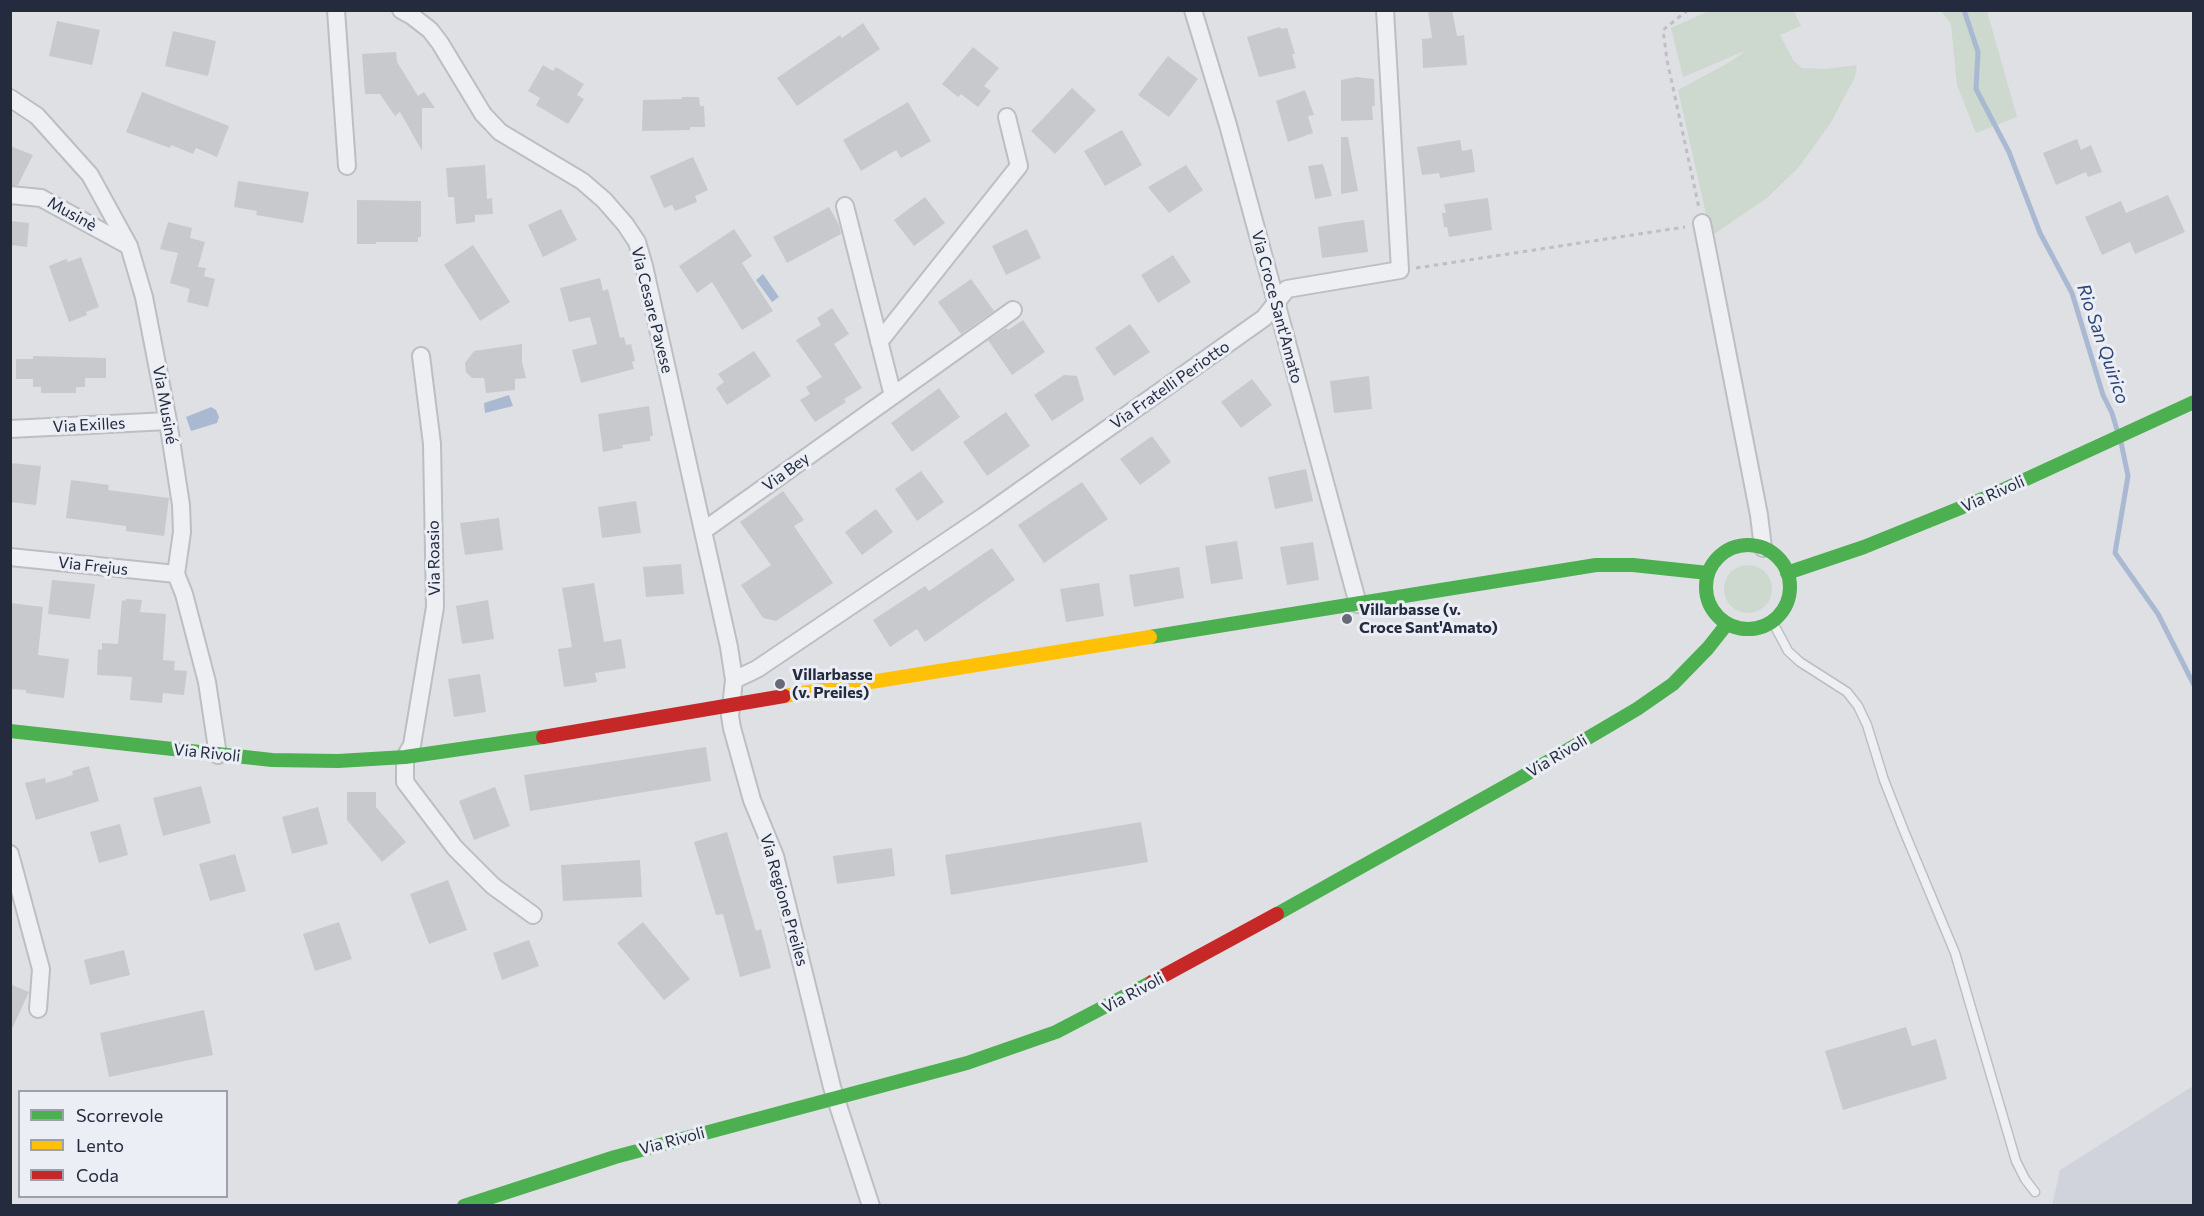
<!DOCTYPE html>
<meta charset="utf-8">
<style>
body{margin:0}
#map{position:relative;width:2204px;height:1216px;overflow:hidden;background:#dfe0e4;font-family:Commissioner,sans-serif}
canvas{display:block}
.frame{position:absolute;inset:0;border:12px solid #252b3f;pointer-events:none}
.legend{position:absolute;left:18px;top:1090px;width:210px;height:108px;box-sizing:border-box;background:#ebeef5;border:2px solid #9ca0ac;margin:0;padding:8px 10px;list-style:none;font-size:18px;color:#252b3f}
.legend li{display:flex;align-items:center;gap:12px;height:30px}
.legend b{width:30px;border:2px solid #9ca0ac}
</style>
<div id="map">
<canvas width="2204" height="1216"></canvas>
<div class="frame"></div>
<ul class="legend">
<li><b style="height:8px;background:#4caf50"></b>Scorrevole</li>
<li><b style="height:8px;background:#ffc107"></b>Lento</li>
<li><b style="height:8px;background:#c62828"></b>Coda</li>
</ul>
</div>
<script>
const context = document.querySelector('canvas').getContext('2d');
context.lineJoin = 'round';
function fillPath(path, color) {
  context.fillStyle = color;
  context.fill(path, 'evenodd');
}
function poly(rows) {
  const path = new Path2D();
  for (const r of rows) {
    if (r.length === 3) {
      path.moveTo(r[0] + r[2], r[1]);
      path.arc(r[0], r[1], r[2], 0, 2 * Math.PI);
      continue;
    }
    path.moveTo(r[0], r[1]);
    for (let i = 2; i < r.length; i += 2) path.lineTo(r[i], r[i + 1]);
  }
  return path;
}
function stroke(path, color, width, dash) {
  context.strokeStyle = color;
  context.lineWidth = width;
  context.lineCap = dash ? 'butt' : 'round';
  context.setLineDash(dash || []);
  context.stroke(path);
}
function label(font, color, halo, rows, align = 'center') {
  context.font = font + ' Commissioner,sans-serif';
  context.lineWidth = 6;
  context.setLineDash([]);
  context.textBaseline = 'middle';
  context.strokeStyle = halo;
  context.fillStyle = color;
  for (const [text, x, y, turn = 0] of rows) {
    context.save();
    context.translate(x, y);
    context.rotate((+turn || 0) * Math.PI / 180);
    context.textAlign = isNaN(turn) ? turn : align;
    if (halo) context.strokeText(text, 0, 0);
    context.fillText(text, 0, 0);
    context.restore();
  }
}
fillPath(poly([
 [2193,1086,2193,1205,2052,1205,2060,1170]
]), '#d0d3db');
fillPath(poly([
 [1709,11,1794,11,1801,26,1780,35,1793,60,1802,68,1825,69,1857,65,1855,77,1830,124,1798,168,1767,198,1711,236,1678,90,1728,63,1747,50,1683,77,1671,28],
 [1941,11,1987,11,2017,117,1976,133,1957,85,1951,24],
 [1748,589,24]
]), '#cdd8ce');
fillPath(poly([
 [763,274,779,297,772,302,756,280],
 [509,395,513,406,485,413,484,403],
 [211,407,216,410,219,417,217,423,191,431,186,417]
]), '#aab9d2');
stroke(poly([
 [1964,10,1978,52,1976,89,2009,152,2040,233,2072,293,2103,395,2112,413,2117,430],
 [2121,442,2128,476,2115,553,2158,614,2194,685]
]), '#aab9d2', 5);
fillPath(poly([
 [1428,10,1452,10,1457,36,1464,35,1467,65,1423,68,1422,39,1432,38],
 [57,21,100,30,92,65,49,56],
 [863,23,880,49,797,106,777,78,840,35,842,38],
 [1280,27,1281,29,1287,28,1295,54,1292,54,1296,68,1259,77,1247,37],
 [173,31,216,41,208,76,165,66],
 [973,47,999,68,984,86,991,91,978,107,961,94,958,97,942,84],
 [396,52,397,62,418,96,424,92,435,108,422,108,422,151,400,112,395,116,380,94,365,94,362,54],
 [1168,56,1198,79,1169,117,1138,95],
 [543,65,553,71,556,67,584,84,577,95,584,99,568,124,536,105,540,98,528,91],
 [1357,77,1374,79,1375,106,1372,106,1373,120,1341,121,1341,80],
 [1072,88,1096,110,1055,154,1031,131],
 [1305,90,1314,115,1308,116,1313,133,1288,142,1276,101],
 [142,92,229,126,217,157,196,148,193,154,171,145,170,148,126,132],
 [682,97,699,97,700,106,704,106,705,127,690,127,690,130,642,131,643,100,682,99],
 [908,102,931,141,901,158,896,150,861,171,843,140],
 [1122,130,1142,165,1105,186,1084,151],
 [1341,137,1348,137,1358,191,1341,194],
 [2077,139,2081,150,2091,145,2102,172,2088,177,2086,172,2056,185,2043,153],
 [1460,140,1462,151,1472,149,1475,172,1440,178,1439,173,1422,175,1417,147],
 [10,146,33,155,18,185,10,185],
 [693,157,708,190,695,196,697,202,675,211,672,205,664,208,650,176],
 [1323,164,1332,196,1315,199,1308,166],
 [485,165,487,199,492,198,493,214,475,215,475,222,456,224,454,197,448,197,446,168],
 [1186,165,1203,190,1169,213,1148,187],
 [238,181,309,192,303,223,256,215,257,211,234,207],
 [2168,195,2185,232,2135,254,2130,242,2102,255,2085,217,2121,201,2126,213],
 [925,197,945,223,914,246,894,220],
 [1488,198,1492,230,1449,237,1447,227,1444,227,1442,213,1446,213,1444,204],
 [357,200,421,201,421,237,418,237,418,242,376,242,376,244,357,244],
 [829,207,839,225,841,234,787,263,773,237],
 [561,209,577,240,543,257,528,225],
 [1364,220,1368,252,1322,258,1318,227,1341,223,1341,225,1341,223],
 [10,221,29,223,27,247,10,245],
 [168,222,192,228,190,238,205,242,198,267,206,268,204,276,215,279,208,307,187,302,190,289,170,283,178,253,160,249],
 [734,229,752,256,742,263,773,311,742,330,712,282,697,293,679,266],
 [1027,229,1041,258,1006,275,992,246],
 [473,245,510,302,480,321,444,265],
 [1173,255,1191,282,1158,303,1141,275],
 [81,257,99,307,86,312,87,315,69,322,49,266,66,259,68,262],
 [600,278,603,291,608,289,620,338,624,337,626,345,631,344,635,361,632,362,634,369,581,383,572,350,597,344,590,317,569,322,560,288],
 [971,279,994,311,961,334,938,302],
 [832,308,849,334,834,344,862,388,844,399,846,402,815,422,800,400,810,394,806,387,822,377,796,340,821,325,817,318],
 [1023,320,1045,352,1012,375,988,340,1006,328,1008,330],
 [1130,324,1150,352,1114,376,1095,348],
 [522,344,522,362,526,378,515,379,515,390,486,393,484,378,472,378,466,372,465,363,474,351],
 [754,351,771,376,727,405,716,388,724,382,718,374],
 [33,356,106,358,106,378,85,378,85,387,76,387,76,393,41,393,41,387,33,387,33,379,16,379,16,359,33,359],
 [1064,375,1077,376,1084,400,1052,421,1034,395],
 [1369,376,1372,409,1334,413,1330,381],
 [1252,379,1272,405,1241,428,1221,402],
 [939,388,960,417,912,452,891,423],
 [649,406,653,436,650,436,650,441,622,445,623,448,603,452,598,414],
 [1006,412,1030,446,987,476,963,442],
 [1152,436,1171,462,1140,485,1120,459],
 [10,463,41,466,36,505,10,502],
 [1306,469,1313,501,1275,509,1268,477],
 [921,471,944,502,917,521,895,489],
 [71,480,109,485,108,490,169,498,164,536,126,531,126,526,66,518],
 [1082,482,1108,519,1044,563,1018,525],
 [783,491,804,520,794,526,833,583,776,621,763,618,741,585,771,565,740,522],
 [636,501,641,533,602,538,598,507],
 [876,509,893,532,862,555,845,532],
 [499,518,503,550,465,555,460,523],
 [1237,541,1243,579,1211,584,1205,546],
 [1313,542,1319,580,1287,585,1280,547],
 [992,548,1015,580,925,642,917,629,890,647,873,620,925,586,929,591],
 [681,564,684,594,646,597,643,567],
 [1179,567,1184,598,1134,607,1129,575],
 [52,580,95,584,90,619,48,614],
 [594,583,604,642,621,639,626,668,595,673,597,682,564,687,558,649,572,647,562,588],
 [1099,583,1104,616,1066,622,1060,589],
 [126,599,142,600,140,612,166,614,163,660,175,661,174,670,187,671,184,695,163,693,162,703,130,700,132,677,97,675,98,649,102,650,102,643,118,644,122,600,126,601],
 [488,600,494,639,462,644,456,606],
 [10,603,43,607,38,655,69,659,64,698,26,693,26,690,10,689],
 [480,674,486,712,454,717,448,679],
 [706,747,711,781,530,811,524,775],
 [89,766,99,801,36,820,25,783,45,778,46,783,73,775,72,771],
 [201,786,211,823,163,836,153,798],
 [495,787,510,826,474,840,459,801],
 [347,792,376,792,376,807,406,842,382,862,347,820],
 [318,807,328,844,292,854,282,817],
 [1141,822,1148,862,951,895,945,855],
 [120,824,128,855,99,863,90,832],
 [727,832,756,931,761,929,771,968,740,977,723,914,716,915,694,842],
 [892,848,895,876,837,884,833,856],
 [235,854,246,891,210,901,199,864],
 [640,860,642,897,563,901,561,865],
 [448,880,467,930,429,944,410,894],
 [339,922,352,959,315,971,303,934],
 [643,922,690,979,664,1000,617,943],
 [529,940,539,966,502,980,493,953],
 [124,950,130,975,90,985,84,960],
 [10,984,29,992,10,1033],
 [204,1010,213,1055,109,1077,100,1033],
 [1906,1027,1912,1046,1936,1039,1947,1079,1843,1110,1825,1051]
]), '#c7c9cd');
const lane = poly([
 [1772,621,1788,651,1800,662,1847,692,1858,706,1867,725,1884,780,1904,831,1955,953,2016,1161,2025,1179,2035,1192]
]);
const street = poly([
 [336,10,347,166],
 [401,10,412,16,430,30,440,43,483,114,500,132,582,181,604,200,625,224,637,242,644,266,703,531],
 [1193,10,1228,125,1358,604],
 [10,98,37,116,90,175,129,246,144,297,168,421,181,505,182,532,176,574,184,594,207,682,218,755],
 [10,195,41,198,129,246],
 [845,206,893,396],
 [1702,223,1759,515,1763,548],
 [879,342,1019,166,1007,117],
 [421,356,432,444,435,607,412,745,405,757,405,782,455,848,493,886,533,915],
 [10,429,168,421],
 [10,557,176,574],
 [734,680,757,669,984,516,1264,318,1287,289,1400,270,1385,10],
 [10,854,41,969,38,1009],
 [871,1206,832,1087,775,856,752,800,732,728,730,716,734,680,729,647,703,531,1013,310]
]);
stroke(lane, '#bdbec2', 11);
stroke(street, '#bdbec2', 20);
stroke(poly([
 [1688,10,1663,30,1667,60,1699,208],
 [1416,268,1685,227]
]), '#bebfc5', 3, [4.5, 4.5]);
stroke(lane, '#eeeff2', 8);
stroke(street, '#eeeff2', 16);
stroke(poly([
 [1748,587,42],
 [1787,573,1864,547,1985,498,2194,402],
 [1150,637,1596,565,1633,565,1708,573],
 [10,731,272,760,338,761,405,757,543,737],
 [1277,914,1520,778,1637,709,1673,684,1708,648,1727,624],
 [464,1206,615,1157,967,1063,1056,1032,1152,982]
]), '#4caf50', 14);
stroke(poly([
 [784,696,1150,637]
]), '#ffc107', 14);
stroke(poly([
 [543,737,784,696],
 [1152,982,1277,914]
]), '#c62828', 14);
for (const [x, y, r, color] of [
 [1347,619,6,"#666a79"],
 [780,684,6,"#666a79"]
]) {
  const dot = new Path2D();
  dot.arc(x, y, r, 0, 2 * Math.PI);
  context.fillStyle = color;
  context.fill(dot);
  stroke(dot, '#ebeef5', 2);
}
label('16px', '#252b3f', '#ebeef5', [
 ["Musinè",72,214,29],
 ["Via Croce Sant'Amato",1277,307,75],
 ["Via Cesare Pavese",652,310,76],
 ["Via Fratelli Periotto",1170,385,-35],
 ["Via Musiné",165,405,80],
 ["Via Exilles",89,425,-3],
 ["Via Bey",786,472,-36],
 ["Via Rivoli",1993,494,-24],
 ["Via Roasio",434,558,-91],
 ["Via Frejus",93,566,6],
 ["Via Rivoli",207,753,6],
 ["Via Rivoli",1557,756,-31],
 ["Via Regione Preiles",784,900,74],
 ["Via Rivoli",1133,993,-28],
 ["Via Rivoli",672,1141,-15]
]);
label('bold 16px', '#252b3f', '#ebeef5', [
 ["Villarbasse (v.",1359,610],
 ["Croce Sant'Amato)",1359,628],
 ["Villarbasse",792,675],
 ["(v. Preiles)",792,693]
], 'left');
label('italic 18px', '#2c4576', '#ebeef5', [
 ["Rio San Quirico",2103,344,71]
]);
</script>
